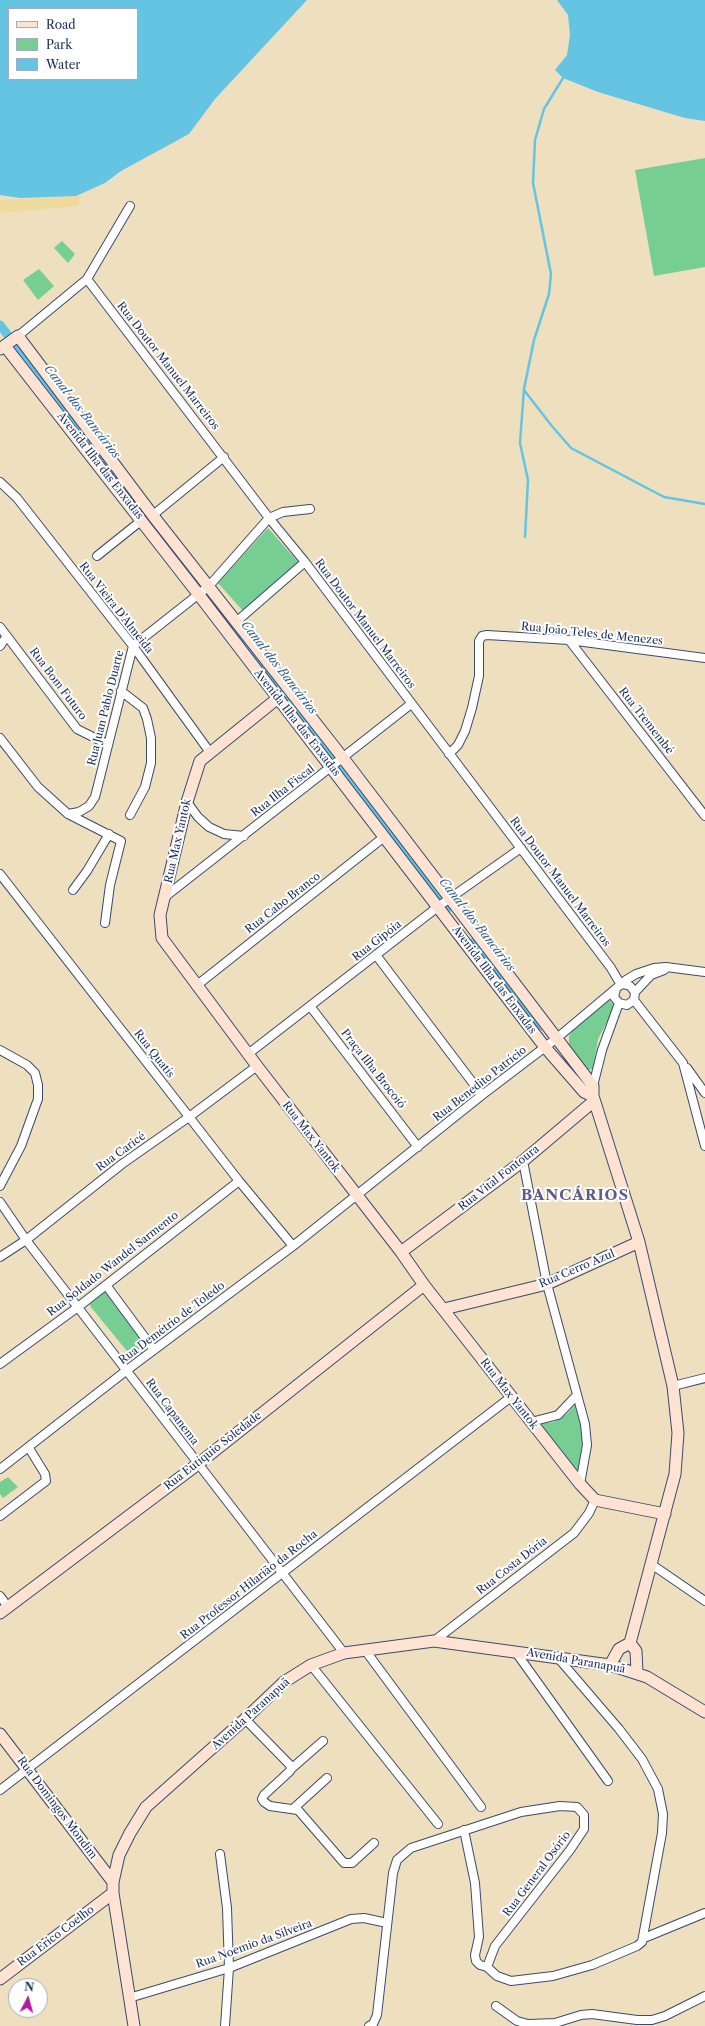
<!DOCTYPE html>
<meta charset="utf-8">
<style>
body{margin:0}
#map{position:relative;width:705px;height:2026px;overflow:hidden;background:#eee0bf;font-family:"Libre Caslon Text",serif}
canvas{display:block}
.legend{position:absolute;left:8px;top:8px;width:130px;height:72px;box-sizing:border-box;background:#fff;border:1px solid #a4acbf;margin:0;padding:5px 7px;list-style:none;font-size:12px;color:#1b2f5e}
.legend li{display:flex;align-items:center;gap:8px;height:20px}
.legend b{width:20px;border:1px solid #a4acbf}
.north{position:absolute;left:8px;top:1978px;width:40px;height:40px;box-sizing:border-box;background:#fff;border:1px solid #a4acbf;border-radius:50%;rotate:6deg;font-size:11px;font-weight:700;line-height:16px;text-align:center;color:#1b2f5e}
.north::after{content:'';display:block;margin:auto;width:14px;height:18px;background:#b5179e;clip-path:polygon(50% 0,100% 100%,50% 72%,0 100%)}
</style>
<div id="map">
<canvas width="705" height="2026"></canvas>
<ul class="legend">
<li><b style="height:5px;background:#fee3d2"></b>Road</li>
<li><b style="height:11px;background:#76ce93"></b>Park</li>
<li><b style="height:11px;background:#64c4e2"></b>Water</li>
</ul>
<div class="north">N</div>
</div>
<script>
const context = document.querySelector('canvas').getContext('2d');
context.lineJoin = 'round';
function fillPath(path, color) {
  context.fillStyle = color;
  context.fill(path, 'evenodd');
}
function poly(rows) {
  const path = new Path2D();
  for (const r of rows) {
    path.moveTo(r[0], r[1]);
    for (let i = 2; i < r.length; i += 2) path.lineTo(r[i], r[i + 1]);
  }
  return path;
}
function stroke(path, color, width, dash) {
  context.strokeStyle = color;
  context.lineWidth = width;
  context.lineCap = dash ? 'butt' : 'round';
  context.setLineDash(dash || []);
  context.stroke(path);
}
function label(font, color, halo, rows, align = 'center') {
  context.font = font + ' "Libre Caslon Text",serif';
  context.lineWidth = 4;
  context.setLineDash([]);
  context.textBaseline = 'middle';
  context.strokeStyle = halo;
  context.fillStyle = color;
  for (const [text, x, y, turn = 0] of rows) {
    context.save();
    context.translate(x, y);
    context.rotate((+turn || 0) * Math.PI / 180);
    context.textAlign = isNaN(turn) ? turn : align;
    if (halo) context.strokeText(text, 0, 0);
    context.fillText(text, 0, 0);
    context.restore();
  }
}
fillPath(poly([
 [705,158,705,267,654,276,635,170],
 [62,241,75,254,68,263,54,248],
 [39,269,54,286,38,300,23,280],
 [268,528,298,562,243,611,218,583],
 [609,1000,615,1007,598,1039,593,1069,587,1070,569,1046,569,1036,572,1031],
 [106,1290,148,1348,136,1357,131,1356,90,1306,90,1301],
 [577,1403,582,1417,582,1443,581,1465,577,1470,574,1469,544,1434,541,1424,554,1422,567,1414],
 [8,1477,18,1487,3,1498,0,1494,0,1482]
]), '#76ce93');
fillPath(poly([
 [81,196,78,206,0,213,0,200]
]), '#eeda9e');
fillPath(poly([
 [0,0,307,0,215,99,189,134,121,171,105,183,76,196,20,198,0,195],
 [9,9,137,9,137,79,9,79],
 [557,0,705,0,705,121,685,118,598,92,563,78,555,70,567,55,570,35,568,15]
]), '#64c4e2');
stroke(poly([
 [524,390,551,425,571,448,664,497,705,504],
 [525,537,528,480,520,443,524,389,534,340,549,294,551,274,533,183,535,140,544,109,563,78]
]), '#64c4e2', 2.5);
stroke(poly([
 [0,325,135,500],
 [190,572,450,907],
 [475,941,540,1026]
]), '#64c4e2', 9);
const street = poly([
 [87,279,269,518,305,562,611,968,621,985],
 [18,336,87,279,130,206],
 [0,482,17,498,133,646,209,751],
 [153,515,224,457],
 [97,556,142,520],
 [236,622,305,562],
 [0,627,77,729,107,744],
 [569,640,705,816],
 [0,646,7,636],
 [121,691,143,708,147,719,151,738,151,763,145,787,130,815],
 [0,738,38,787,68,814,121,841,110,885,105,923],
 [449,754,458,745,465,731,472,708,479,676,479,641,482,636,487,635,569,640,705,658],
 [187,802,198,817,209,827,224,834,244,836],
 [68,814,79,812,89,806,95,797,133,646,209,586,269,518,283,512,310,509],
 [0,874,239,1181,293,1246],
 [73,890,87,871,109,834],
 [166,896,411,704],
 [376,955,482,1095],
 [196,986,384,837],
 [616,989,614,997,619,1003,627,1005,634,1000,635,992,630,986,623,984],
 [635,992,651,975,664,970],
 [634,1000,683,1063,705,1146],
 [310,1006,418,1147],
 [0,1050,27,1065,35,1073,38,1085,38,1099,21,1146,0,1186],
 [248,1054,439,906,521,848],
 [687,1068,705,1093],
 [590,1088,593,1086,602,1050,619,1003],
 [523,1161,547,1284,585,1424,587,1445,580,1484],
 [0,1202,26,1240,344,1653],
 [0,1257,26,1240,122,1164,189,1117,257,1066],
 [106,1285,154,1350],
 [0,1364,78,1307,239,1181],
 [673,1386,705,1378],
 [531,1422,558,1415,577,1395],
 [0,1469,127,1370,293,1246,482,1095,557,1038,626,980,636,974,654,968,666,967,705,972],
 [0,1516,46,1481,45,1474,29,1448],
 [651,1564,705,1601],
 [0,1596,8,1607],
 [434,1641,574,1533,589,1513,595,1500],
 [365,1650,481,1807],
 [515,1651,608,1781],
 [311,1665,438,1824],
 [245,1719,290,1765,291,1769,290,1771,264,1795,262,1799,264,1802,270,1806,298,1810,344,1863,352,1863,374,1843],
 [291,1769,323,1741],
 [0,1790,511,1397],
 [294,1808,327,1778],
 [464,1830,475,1883,479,1937,475,1955,476,1961,480,1965,487,1967],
 [220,1854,227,1908,229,1968,225,2026],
 [644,1938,705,1913],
 [129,1998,229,1968,351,1919,364,1918,387,1923],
 [496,2006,517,2021,528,2024,555,2023,581,2015,592,2014,637,2020,652,2020,665,2016,705,1996],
 [369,2026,373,2024,377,2015,393,1873,397,1860,411,1848,521,1812,560,1806,577,1807,584,1815,584,1829,570,1850,495,1946,487,1967,497,1976,511,1981,553,1976,592,1965,637,1946,642,1942,662,1833,663,1814,658,1789,642,1759,619,1729,559,1659]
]);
const secondary = poly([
 [5,346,199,595,544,1046,584,1092,593,1096],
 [0,349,18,336,154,517,343,758,593,1086,593,1096,639,1242,673,1386,678,1433,675,1474,630,1643],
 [278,698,200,761,187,802,160,915,162,938,257,1066,401,1252,424,1285,580,1484,595,1500,665,1514],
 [401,1252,523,1161,594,1101],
 [444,1309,547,1284,639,1242],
 [0,1613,198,1464,424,1285],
 [630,1643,636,1651,637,1672],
 [610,1665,619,1649,630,1643],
 [0,1734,113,1882],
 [0,1979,113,1893],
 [134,2026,113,1893,113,1882,119,1855,130,1833,146,1807,245,1719,284,1682,311,1665,344,1653,434,1641,610,1665,647,1677,705,1712]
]);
stroke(street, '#3b4a6d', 10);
stroke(secondary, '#3b4a6d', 13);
stroke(street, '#fff', 8);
stroke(secondary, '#fee3d2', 11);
label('11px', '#1b2f5e', '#fff', [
 ["Rua Doutor Manuel Marreiros",168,366,52],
 ["Avenida Ilha das Enxadas",100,466,52],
 ["Rua Vieira D'Almeida",116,608,52],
 ["Rua Doutor Manuel Marreiros",365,624,53],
 ["Rua João Teles de Menezes",592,634,6],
 ["Rua Bom Futuro",58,684,53],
 ["Rua Juan Pablo Duarte",106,708,-76],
 ["Rua Tremembé",646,721,52],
 ["Avenida Ilha das Enxadas",297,723,52],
 ["Rua Ilha Fiscal",283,791,-38],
 ["Rua Max Yantok",178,841,-77],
 ["Rua Doutor Manuel Marreiros",560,882,53],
 ["Rua Cabo Branco",283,903,-38],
 ["Rua Gipóia",377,941,-38],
 ["Avenida Ilha das Enxadas",494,980,53],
 ["Rua Quatís",154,1054,52],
 ["Praça Ilha Brocoió",373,1069,52],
 ["Rua Benedito Patrício",480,1084,-38],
 ["Rua Max Yantok",311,1137,52],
 ["Rua Caricé",121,1152,-36],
 ["Rua Vital Fontoura",499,1178,-38],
 ["Rua Soldado Wandel Sarmento",113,1264,-38],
 ["Rua Cerro Azul",577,1269,-23],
 ["Rua Demétrio de Toledo",172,1323,-37],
 ["Rua Max Yantok",509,1394,52],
 ["Rua Capanema",172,1412,53],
 ["Rua Eutíquio Soledade",213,1451,-38],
 ["Rua Costa Dória",512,1566,-38],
 ["Rua Professor Hilarião da Rocha",249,1585,-38],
 ["Avenida Paranapuã",576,1661,10],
 ["Avenida Paranapuã",251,1714,-42],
 ["Rua Domingos Mondim",57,1808,53],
 ["Rua General Osório",537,1874,-53],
 ["Rua Erico Coelho",56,1936,-37],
 ["Rua Noemio da Silveira",254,1944,-20]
]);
label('italic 12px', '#315c86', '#fff', [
 ["Canal dos Bancários",82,412,52],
 ["Canal dos Bancários",279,668,52],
 ["Canal dos Bancários",477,925,52]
]);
context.letterSpacing = '1px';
label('bold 15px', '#5c5c8c', '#fff', [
 ["BANCÁRIOS",575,1196]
]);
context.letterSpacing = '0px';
</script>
